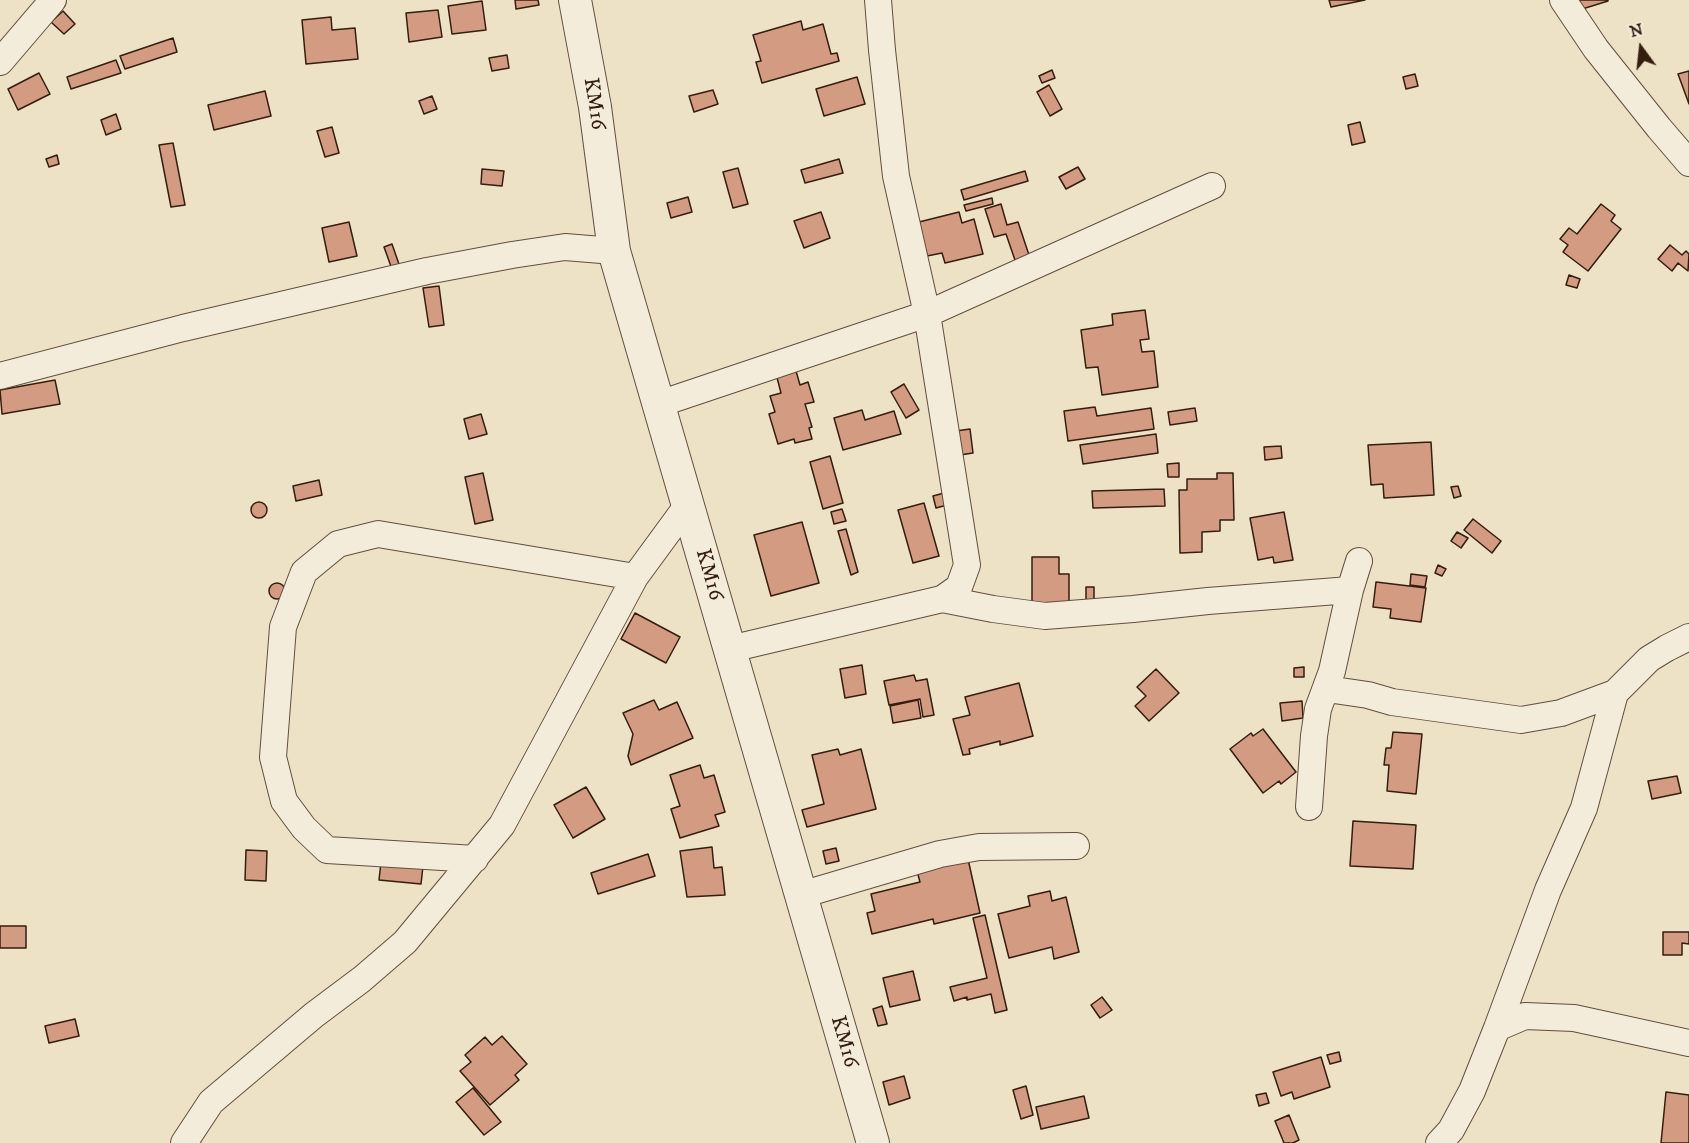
<!DOCTYPE html>
<style>
body{margin:0}
#map{position:relative;width:1689px;height:1143px;overflow:hidden;background:#ede1c6;font-family:"IM FELL DW Pica",serif}
canvas{display:block}
.north{position:absolute;left:1611px;top:18px;width:60px;height:60px;-webkit-text-stroke:4px #f3ecda;paint-order:stroke;rotate:345deg;font-size:16px;font-weight:700;line-height:24px;text-align:center;color:#351d10}
.north::after{content:'';display:block;margin:auto;width:21px;height:27px;background:#351d10;clip-path:polygon(50% 0,100% 100%,50% 72%,0 100%)}
</style>
<div id="map">
<canvas width="1689" height="1143"></canvas>
<div class="north">N</div>
</div>
<script>
const context = document.querySelector('canvas').getContext('2d');
context.lineJoin = 'round';
function fillPath(path, color) {
  context.fillStyle = color;
  context.fill(path, 'evenodd');
}
function poly(rows) {
  const path = new Path2D();
  for (const r of rows) {
    if (r.length === 3) {
      path.moveTo(r[0] + r[2], r[1]);
      path.arc(r[0], r[1], r[2], 0, 2 * Math.PI);
      continue;
    }
    path.moveTo(r[0], r[1]);
    for (let i = 2; i < r.length; i += 2) path.lineTo(r[i], r[i + 1]);
  }
  return path;
}
function stroke(path, color, width, dash) {
  context.strokeStyle = color;
  context.lineWidth = width;
  context.lineCap = dash ? 'butt' : 'round';
  context.setLineDash(dash || []);
  context.stroke(path);
}
function label(font, color, halo, rows, align = 'center') {
  context.font = font + ' "IM FELL DW Pica",serif';
  context.lineWidth = 4.5;
  context.setLineDash([]);
  context.textBaseline = 'middle';
  context.strokeStyle = halo;
  context.fillStyle = color;
  for (const [text, x, y, turn = 0] of rows) {
    context.save();
    context.translate(x, y);
    context.rotate((+turn || 0) * Math.PI / 180);
    context.textAlign = isNaN(turn) ? turn : align;
    if (halo) context.strokeText(text, 0, 0);
    context.fillText(text, 0, 0);
    context.restore();
  }
}
const building = poly([
 [515,0,538,0,539,5,516,9,515,0],
 [1329,0,1365,0,1331,7,1329,0],
 [1576,0,1608,0,1608,1,1579,10,1576,0],
 [482,1,486,30,452,34,448,6,482,1],
 [438,10,442,37,409,42,406,13,438,10],
 [63,11,75,24,64,34,51,22,63,11],
 [331,17,332,30,355,28,358,59,306,64,302,20,331,17],
 [801,21,803,30,823,24,831,54,837,53,839,61,762,83,756,62,761,61,753,35,801,21],
 [173,38,177,52,125,69,120,56,173,38],
 [507,55,509,68,492,71,489,58,507,55],
 [116,60,121,73,71,89,67,77,116,60],
 [1052,70,1055,78,1042,83,1039,76,1052,70],
 [1689,71,1689,104,1678,74,1689,71],
 [39,73,50,94,18,110,8,89,39,73],
 [1415,74,1418,86,1406,89,1403,77,1415,74],
 [857,77,865,104,824,116,816,89,857,77],
 [1049,85,1062,109,1050,116,1037,92,1049,85],
 [713,90,718,104,694,112,689,96,713,90],
 [265,91,271,116,214,130,208,105,265,91],
 [432,96,437,109,424,114,419,101,432,96],
 [116,114,121,129,106,135,101,120,116,114],
 [1360,122,1365,142,1352,145,1348,125,1360,122],
 [332,127,339,153,325,157,317,131,332,127],
 [173,143,185,205,171,207,159,145,173,143],
 [57,155,59,164,49,167,46,159,57,155],
 [839,159,843,173,805,183,801,170,839,159],
 [1078,167,1085,179,1066,189,1059,177,1078,167],
 [738,168,748,204,733,208,723,172,738,168],
 [482,169,504,171,502,186,481,184,482,169],
 [1025,171,1028,181,964,200,961,190,1025,171],
 [688,197,692,212,671,218,667,203,688,197],
 [992,198,993,204,966,211,964,205,992,198],
 [1001,204,1007,225,1018,222,1030,258,1016,263,1006,234,994,237,985,209,1001,204],
 [1601,204,1615,215,1611,221,1621,229,1588,271,1563,252,1568,245,1560,239,1569,228,1577,234,1601,204],
 [821,212,830,238,804,248,794,221,821,212],
 [959,212,962,223,974,219,983,254,945,263,942,253,927,256,919,222,959,212],
 [349,222,357,256,329,262,322,228,349,222],
 [392,244,401,270,393,272,384,247,392,244],
 [1670,245,1682,255,1686,251,1689,254,1688,271,1678,263,1672,271,1658,259,1670,245],
 [1569,275,1580,279,1577,288,1566,285,1569,275],
 [439,286,444,325,429,327,423,288,439,286],
 [1145,310,1149,339,1140,340,1142,352,1154,351,1158,387,1102,395,1098,367,1086,368,1081,330,1113,325,1112,314,1145,310],
 [794,364,800,385,808,382,814,402,805,404,812,427,809,428,812,439,795,443,794,439,778,444,769,414,775,412,770,396,781,393,775,370,794,364],
 [55,380,60,404,2,414,0,390,55,380],
 [904,384,919,410,906,418,891,392,904,384],
 [1095,407,1097,416,1151,408,1154,429,1068,441,1064,411,1095,407],
 [1195,408,1197,421,1170,425,1168,412,1195,408],
 [862,410,865,420,894,411,901,434,843,450,834,418,862,410],
 [481,414,487,434,469,439,464,419,481,414],
 [970,429,973,453,960,455,956,431,970,429],
 [1156,434,1158,453,1083,464,1080,445,1156,434],
 [1431,442,1434,495,1384,498,1383,484,1371,485,1368,445,1431,442],
 [1281,446,1282,458,1265,460,1264,447,1281,446],
 [830,456,843,503,823,509,810,462,830,456],
 [1179,463,1179,477,1168,477,1167,464,1179,463],
 [483,473,493,520,475,524,465,477,483,473],
 [1217,473,1233,473,1234,520,1220,520,1220,531,1202,532,1202,552,1180,553,1179,490,1187,490,1187,479,1217,479,1217,473],
 [319,480,322,495,296,501,293,486,319,480],
 [1458,486,1461,496,1454,498,1451,487,1458,486],
 [1164,489,1165,506,1093,508,1092,491,1164,489],
 [944,493,947,505,936,508,933,496,944,493],
 [259,510,8],
 [924,503,939,556,913,563,898,510,924,503],
 [842,509,846,521,834,524,831,512,842,509],
 [1284,512,1293,560,1274,563,1273,557,1258,560,1250,518,1284,512],
 [1473,519,1501,541,1492,553,1464,530,1473,519],
 [802,522,819,583,771,596,754,535,802,522],
 [846,529,858,572,851,575,838,531,846,529],
 [1457,532,1468,538,1461,548,1451,541,1457,532],
 [1032,557,1059,557,1059,574,1069,574,1069,605,1032,605,1032,557],
 [1438,565,1446,569,1442,576,1435,573,1438,565],
 [1411,574,1427,576,1425,587,1410,585,1411,574],
 [1376,582,1426,588,1421,622,1390,618,1391,609,1373,607,1376,582],
 [277,591,8],
 [1086,587,1094,587,1094,604,1086,605,1086,587],
 [635,613,680,637,666,663,621,639,635,613],
 [862,665,866,694,845,698,840,669,862,665],
 [1304,667,1304,677,1294,677,1294,668,1304,667],
 [1156,669,1179,693,1149,721,1135,706,1146,696,1137,687,1156,669],
 [914,675,916,681,927,679,934,715,923,717,920,699,889,705,884,681,914,675],
 [1019,683,1033,736,1000,745,1000,741,969,749,970,754,963,755,953,719,970,715,965,697,1019,683],
 [654,700,659,710,677,702,693,738,631,765,628,756,633,734,623,713,654,700],
 [918,700,921,718,893,723,890,706,918,700],
 [1302,701,1303,718,1282,721,1280,703,1302,701],
 [1263,729,1296,772,1281,784,1279,781,1263,793,1230,749,1251,733,1253,736,1263,729],
 [1393,732,1422,734,1416,794,1387,791,1389,765,1384,765,1386,748,1391,748,1393,732],
 [838,749,840,755,861,749,876,809,807,827,802,810,824,804,812,755,838,749],
 [700,765,704,778,714,775,725,812,715,815,719,826,680,838,671,809,680,806,670,775,700,765],
 [1677,776,1681,793,1652,799,1648,781,1677,776],
 [586,787,605,819,573,838,554,805,586,787],
 [1353,821,1416,825,1413,869,1350,866,1353,821],
 [712,847,714,868,722,867,725,895,687,897,680,851,712,847],
 [836,848,839,861,826,864,823,851,836,848],
 [246,850,267,851,266,881,245,880,246,850],
 [648,854,655,876,598,894,591,873,648,854],
 [968,859,980,913,934,924,933,919,872,934,867,913,875,911,871,894,920,882,917,871,968,859],
 [381,862,423,866,421,884,379,880,381,862],
 [1050,891,1052,901,1066,897,1079,952,1054,959,1052,947,1009,958,998,914,1030,906,1028,896,1050,891],
 [985,915,1007,1010,995,1013,991,994,967,1000,967,997,954,1001,950,987,987,978,973,918,985,915],
 [0,926,26,926,26,948,0,948,0,926],
 [1663,932,1689,932,1689,944,1682,943,1682,955,1663,955,1663,932],
 [913,971,920,1000,890,1007,883,978,913,971],
 [1102,997,1112,1010,1100,1018,1091,1005,1102,997],
 [882,1006,887,1024,878,1026,873,1009,882,1006],
 [75,1019,79,1036,49,1043,45,1026,75,1019],
 [502,1036,527,1064,515,1075,519,1080,490,1105,460,1071,471,1062,465,1055,485,1037,492,1045,502,1036],
 [1339,1052,1341,1061,1330,1064,1327,1055,1339,1052],
 [1321,1057,1330,1087,1294,1099,1292,1092,1281,1096,1273,1072,1321,1057],
 [904,1076,910,1098,889,1105,883,1082,904,1076],
 [1026,1086,1033,1115,1021,1119,1013,1090,1026,1086],
 [473,1088,501,1122,484,1135,456,1102,473,1088],
 [1666,1092,1689,1095,1689,1143,1661,1143,1666,1092],
 [1266,1093,1269,1103,1259,1106,1256,1095,1266,1093],
 [1084,1096,1089,1118,1041,1129,1036,1107,1084,1096],
 [1289,1115,1299,1140,1293,1143,1284,1143,1275,1121,1289,1115]
]);
fillPath(building, '#d39b82');
stroke(building, '#351d10', 1.5);
const minor = poly([
 [1563,0,1596,49,1659,128,1689,163],
 [0,62,53,0],
 [0,376,183,328,427,271,512,255,565,247,614,251],
 [659,404,927,314,1212,186],
 [942,599,993,609,1045,616,1133,609,1208,601,1350,590],
 [730,649,942,599,959,587,967,565,927,314,896,176,882,50,878,0],
 [1327,689,1368,695,1392,702,1521,720,1561,713,1615,693,1649,659,1667,648,1689,637],
 [1309,807,1314,736,1318,709,1332,671,1350,590,1359,561],
 [475,859,327,850,304,828,284,801,273,757,283,627,304,572,338,544,378,534,635,577],
 [801,895,940,854,979,847,1076,846],
 [1497,1028,1525,1016,1574,1018,1689,1043],
 [184,1143,211,1102,314,1015,362,979,405,942,502,825,635,577,687,506],
 [1439,1143,1451,1130,1472,1091,1497,1028,1548,890,1584,808,1615,693]
]);
const tertiary = poly([
 [575,0,595,107,614,251,873,1143]
]);
stroke(minor, '#634e3e', 28);
stroke(tertiary, '#634e3e', 34);
stroke(minor, '#f3ecda', 26);
stroke(tertiary, '#f3ecda', 32);
label('21px', '#351d10', '#f3ecda', [
 ["KM16",593,104,81],
 ["KM16",708,575,74],
 ["KM16",843,1042,74]
]);
</script>
